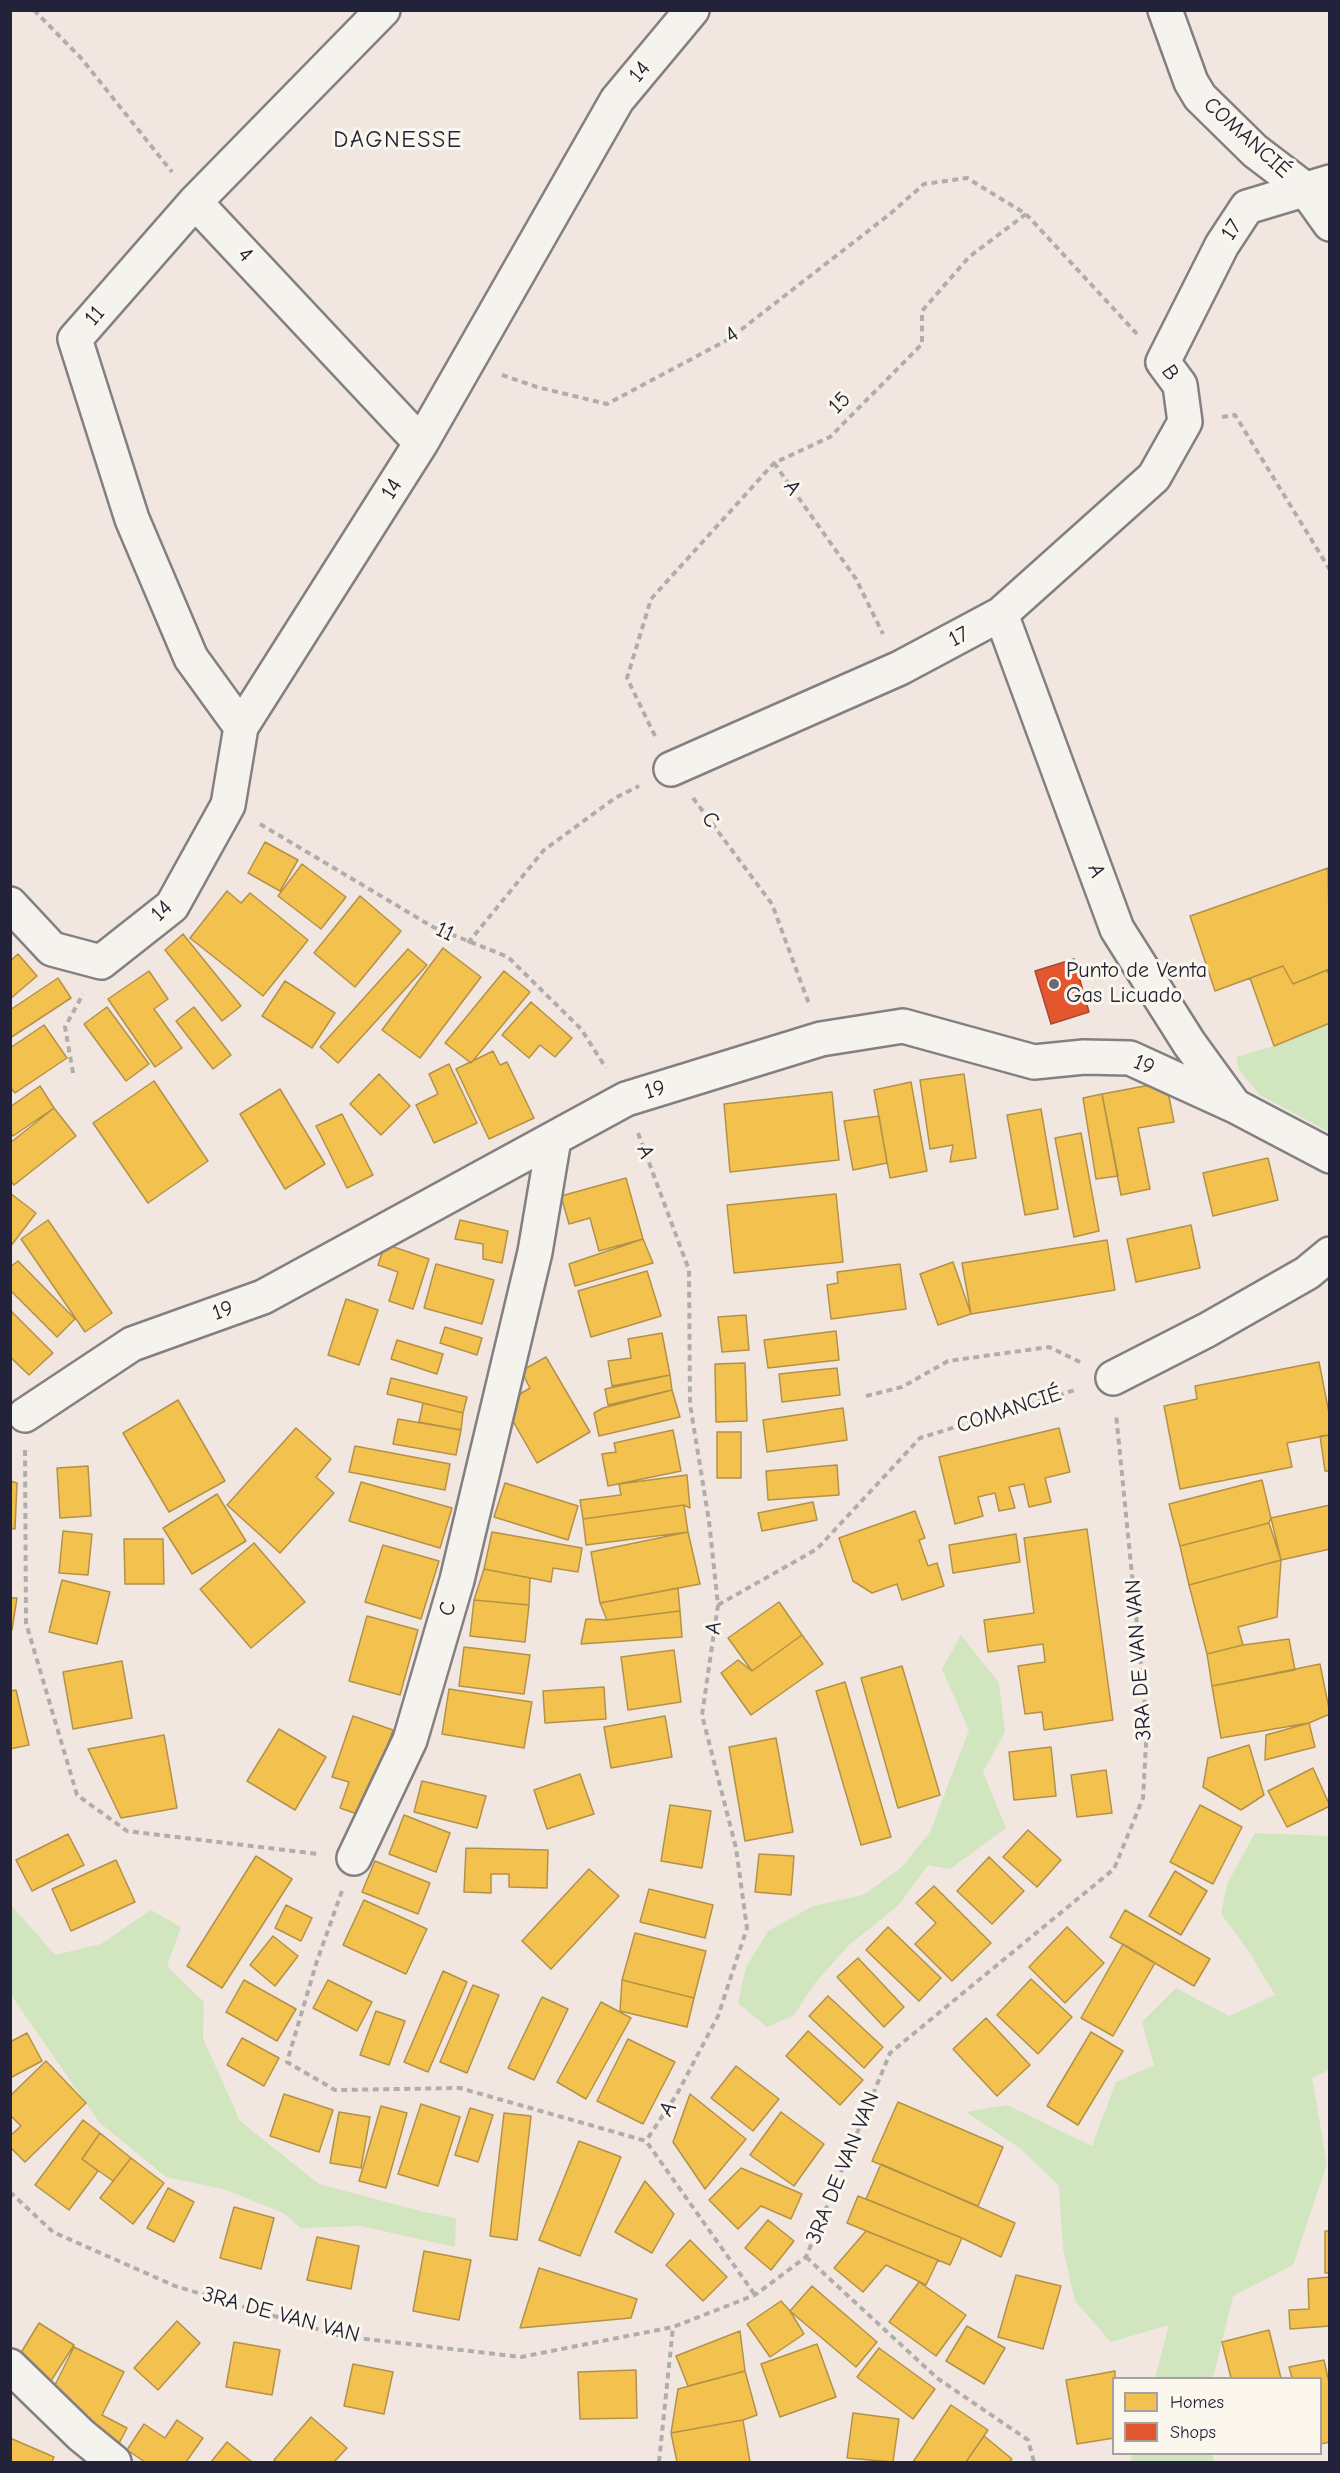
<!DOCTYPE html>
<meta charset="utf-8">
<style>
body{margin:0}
#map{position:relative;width:1340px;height:2473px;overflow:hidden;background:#f2e7e0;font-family:"Comic Neue",sans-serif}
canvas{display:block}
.frame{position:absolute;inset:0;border:12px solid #22223b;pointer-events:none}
.legend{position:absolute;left:1112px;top:2377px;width:210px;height:78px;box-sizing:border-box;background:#fbf7ec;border:2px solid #a4a2a5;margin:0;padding:8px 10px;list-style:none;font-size:18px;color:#22223b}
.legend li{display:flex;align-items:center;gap:12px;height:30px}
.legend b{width:30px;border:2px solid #a4a2a5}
</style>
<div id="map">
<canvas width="1340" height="2473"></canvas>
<div class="frame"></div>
<ul class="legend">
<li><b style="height:16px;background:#f2c14e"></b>Homes</li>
<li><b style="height:16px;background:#e4572e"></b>Shops</li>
</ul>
</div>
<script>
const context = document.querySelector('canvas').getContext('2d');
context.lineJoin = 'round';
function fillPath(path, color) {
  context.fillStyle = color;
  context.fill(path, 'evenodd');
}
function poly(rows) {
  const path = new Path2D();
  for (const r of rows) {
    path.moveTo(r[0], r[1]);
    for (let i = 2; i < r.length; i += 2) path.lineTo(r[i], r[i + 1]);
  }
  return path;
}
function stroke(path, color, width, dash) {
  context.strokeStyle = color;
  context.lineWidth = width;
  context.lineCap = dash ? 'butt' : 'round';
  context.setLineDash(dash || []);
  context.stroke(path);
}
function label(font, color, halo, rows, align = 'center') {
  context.font = font + ' "Comic Neue",sans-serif';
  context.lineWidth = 6;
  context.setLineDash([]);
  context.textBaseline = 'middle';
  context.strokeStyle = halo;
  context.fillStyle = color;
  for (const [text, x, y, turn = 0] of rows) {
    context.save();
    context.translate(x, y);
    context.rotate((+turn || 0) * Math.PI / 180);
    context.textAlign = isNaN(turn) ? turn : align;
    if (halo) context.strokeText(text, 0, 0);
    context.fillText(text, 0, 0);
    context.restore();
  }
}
fillPath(poly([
 [1329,1023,1329,1132,1260,1095,1239,1070,1236,1057,1274,1046],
 [961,1635,999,1683,1005,1732,983,1772,1006,1828,950,1869,928,1865,899,1905,849,1945,815,1983,794,2015,767,2027,738,2003,746,1967,768,1931,813,1906,863,1895,902,1867,930,1832,969,1730,942,1669],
 [1255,1833,1329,1836,1329,2070,1312,2078,1327,2164,1293,2265,1233,2296,1213,2378,1155,2378,1169,2325,1111,2342,1075,2301,1063,2249,1059,2186,1021,2149,966,2112,1007,2105,1092,2146,1116,2082,1154,2065,1142,2022,1176,1988,1229,2016,1275,1995,1248,1950,1221,1914,1227,1884],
 [10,1904,55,1955,101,1944,151,1910,181,1927,167,1966,204,2002,203,2038,240,2121,319,2184,424,2212,456,2218,455,2247,360,2226,301,2228,283,2213,227,2190,166,2177,99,2122,11,1995],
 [1133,2454,1213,2454,1214,2462,1130,2462]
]), '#d1e5be');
const homes = poly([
 [265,842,298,860,280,891,248,873,265,842],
 [302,864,346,897,321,929,278,896,302,864],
 [1328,868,1330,969,1293,984,1283,966,1215,991,1190,916,1328,868],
 [227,891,241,903,250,893,308,940,263,996,190,938,227,891],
 [360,896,401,931,355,987,314,953,360,896],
 [183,934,241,1006,222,1021,165,950,183,934],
 [443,948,481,977,420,1058,382,1030,443,948],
 [408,949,427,965,338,1063,320,1047,408,949],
 [18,954,37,976,10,999,10,961,18,954],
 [1283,966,1293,984,1327,970,1330,977,1330,1023,1274,1046,1250,978,1283,966],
 [149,971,168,999,154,1009,182,1048,155,1067,108,999,149,971],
 [504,971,530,992,471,1063,445,1043,504,971],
 [58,978,71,998,10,1038,10,1010,58,978],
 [285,981,335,1013,312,1048,262,1016,285,981],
 [531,1002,572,1038,555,1057,540,1045,529,1058,502,1035,531,1002],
 [107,1007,149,1064,126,1081,84,1024,107,1007],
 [194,1007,231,1055,213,1069,176,1021,194,1007],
 [44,1025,67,1058,15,1093,10,1087,10,1048,44,1025],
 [493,1051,500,1065,507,1062,534,1118,489,1139,456,1069,493,1051],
 [449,1064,477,1123,434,1143,416,1105,438,1094,429,1074,449,1064],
 [379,1074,410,1106,381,1135,350,1104,379,1074],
 [964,1074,976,1158,950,1162,953,1145,930,1149,920,1080,964,1074],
 [154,1081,208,1161,148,1203,93,1123,154,1081],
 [911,1082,927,1171,890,1178,874,1090,911,1082],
 [1166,1082,1174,1122,1138,1128,1150,1189,1121,1195,1102,1094,1166,1082],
 [40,1086,54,1108,13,1136,10,1132,10,1107,40,1086],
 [280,1089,325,1164,285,1189,240,1114,280,1089],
 [832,1092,839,1160,730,1172,724,1104,832,1092],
 [1102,1094,1118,1176,1096,1179,1083,1098,1102,1094],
 [54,1108,76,1136,14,1185,10,1180,10,1143,54,1108],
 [1041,1109,1058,1209,1025,1215,1007,1115,1041,1109],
 [342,1114,373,1175,347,1188,316,1126,342,1114],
 [879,1116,887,1163,853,1170,844,1121,879,1116],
 [1081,1133,1099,1231,1074,1237,1055,1138,1081,1133],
 [1268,1158,1278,1200,1213,1216,1203,1173,1268,1158],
 [626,1178,643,1239,599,1251,590,1218,569,1224,561,1196,626,1178],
 [10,1193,36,1213,10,1247,10,1193],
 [836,1194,843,1262,734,1273,727,1205,836,1194],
 [48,1220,112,1313,85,1332,21,1239,48,1220],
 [460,1220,508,1231,502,1263,483,1259,483,1244,455,1239,460,1220],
 [1191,1225,1200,1268,1136,1282,1127,1239,1191,1225],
 [643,1239,653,1263,575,1286,569,1264,643,1239],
 [1107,1240,1115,1290,971,1314,962,1263,1107,1240],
 [385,1244,429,1259,413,1309,389,1301,398,1272,378,1265,385,1244],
 [18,1261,75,1319,57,1337,10,1290,10,1267,18,1261],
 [953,1262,971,1314,938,1325,920,1274,953,1262],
 [436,1264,494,1280,482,1324,424,1308,436,1264],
 [900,1264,906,1309,831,1319,827,1285,838,1283,837,1272,900,1264],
 [647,1271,661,1316,591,1337,578,1291,647,1271],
 [346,1299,378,1310,359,1365,328,1355,346,1299],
 [10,1310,53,1353,29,1375,10,1357,10,1310],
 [746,1315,749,1350,722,1352,718,1317,746,1315],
 [445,1327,482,1338,477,1355,440,1343,445,1327],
 [836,1331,839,1360,768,1368,764,1340,836,1331],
 [662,1333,670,1375,612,1386,608,1361,631,1358,628,1339,662,1333],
 [397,1340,443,1354,437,1374,391,1359,397,1340],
 [546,1357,590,1432,537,1463,503,1404,530,1388,521,1371,546,1357],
 [1319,1362,1330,1418,1330,1435,1287,1443,1292,1467,1180,1489,1164,1406,1197,1399,1195,1386,1319,1362],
 [745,1363,747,1421,716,1422,715,1364,745,1363],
 [837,1368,840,1395,782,1402,779,1374,837,1368],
 [670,1375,672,1390,608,1405,605,1389,670,1375],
 [391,1378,467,1397,463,1413,387,1394,391,1378],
 [672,1390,680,1417,599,1436,594,1413,603,1408,672,1390],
 [178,1400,225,1481,169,1512,123,1433,178,1400],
 [423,1403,463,1413,461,1430,419,1422,423,1403],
 [843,1408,847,1440,767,1452,763,1420,843,1408],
 [398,1419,461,1430,456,1455,393,1444,398,1419],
 [296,1428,331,1459,316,1477,334,1493,280,1553,227,1505,296,1428],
 [1059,1428,1070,1472,1045,1478,1051,1502,1029,1507,1024,1484,1009,1487,1015,1508,999,1511,995,1493,978,1497,983,1516,955,1524,939,1457,1059,1428],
 [673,1430,681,1471,608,1486,602,1454,616,1452,614,1443,673,1430],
 [717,1432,741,1432,741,1478,717,1478,717,1432],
 [1330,1435,1330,1471,1325,1471,1320,1436,1330,1435],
 [355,1446,450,1464,445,1490,349,1472,355,1446],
 [837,1465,839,1495,768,1500,766,1471,837,1465],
 [88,1466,91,1516,60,1518,57,1468,88,1466],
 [687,1475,690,1508,684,1505,583,1519,580,1500,621,1495,619,1484,687,1475],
 [1262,1480,1271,1518,1269,1523,1180,1546,1169,1504,1262,1480],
 [10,1481,17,1483,15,1529,10,1528,10,1481],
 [361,1482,452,1508,440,1548,349,1521,361,1482],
 [505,1483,578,1506,568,1540,494,1517,505,1483],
 [217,1494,246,1541,192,1574,163,1528,217,1494],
 [813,1502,817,1520,762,1531,758,1513,813,1502],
 [684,1505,688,1532,586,1545,583,1519,684,1505],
 [1330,1505,1330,1549,1281,1560,1271,1518,1330,1505],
 [915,1511,925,1538,919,1540,928,1566,937,1563,944,1586,902,1600,897,1584,872,1593,853,1581,839,1538,915,1511],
 [1269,1523,1281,1560,1189,1585,1180,1546,1269,1523],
 [1087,1529,1113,1720,1044,1730,1042,1712,1025,1714,1018,1666,1045,1662,1043,1644,988,1652,984,1620,1034,1613,1024,1538,1087,1529],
 [63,1531,92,1534,88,1575,59,1573,63,1531],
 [492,1532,582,1548,578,1572,553,1568,551,1582,484,1569,492,1532],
 [688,1532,700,1584,600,1603,591,1552,688,1532],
 [1016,1534,1020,1562,953,1573,949,1545,1016,1534],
 [124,1539,163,1539,164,1584,125,1584,124,1539],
 [254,1543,305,1602,251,1648,200,1589,254,1543],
 [383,1545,439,1561,421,1619,365,1602,383,1545],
 [1281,1560,1277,1617,1238,1627,1243,1645,1207,1654,1189,1585,1281,1560],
 [484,1569,530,1578,529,1605,474,1600,484,1569],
 [62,1580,110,1592,97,1644,49,1632,62,1580],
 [678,1588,680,1611,607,1620,600,1603,678,1588],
 [10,1598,17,1598,12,1630,10,1630,10,1598],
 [474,1600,529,1605,525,1642,470,1636,474,1600],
 [779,1602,802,1635,752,1671,728,1638,779,1602],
 [680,1611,682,1637,581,1644,586,1619,607,1620,680,1611],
 [367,1616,418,1630,400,1695,349,1681,367,1616],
 [802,1635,823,1664,751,1715,721,1673,738,1660,752,1671,802,1635],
 [1289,1639,1295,1670,1212,1686,1207,1654,1243,1645,1289,1639],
 [464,1647,530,1655,524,1694,459,1686,464,1647],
 [674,1650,681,1702,628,1710,621,1657,674,1650],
 [122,1661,132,1718,73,1729,63,1672,122,1661],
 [1320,1664,1330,1714,1309,1723,1221,1738,1212,1686,1320,1664],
 [902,1666,940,1795,898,1808,861,1678,902,1666],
 [845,1682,891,1837,861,1845,816,1691,845,1682],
 [604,1687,606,1719,545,1723,543,1691,604,1687],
 [449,1689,532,1702,524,1748,442,1734,449,1689],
 [16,1690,29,1745,10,1749,10,1691,16,1690],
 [353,1716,393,1730,363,1816,340,1808,349,1782,332,1777,353,1716],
 [665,1716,672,1757,611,1768,604,1727,665,1716],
 [1309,1723,1315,1747,1265,1760,1266,1735,1309,1723],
 [279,1729,326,1757,295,1810,247,1781,279,1729],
 [164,1735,177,1808,121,1818,88,1749,164,1735],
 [776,1738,793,1832,745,1841,729,1747,776,1738],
 [1249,1745,1264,1795,1241,1810,1203,1787,1208,1758,1249,1745],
 [1051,1747,1056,1796,1014,1800,1009,1752,1051,1747],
 [1313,1768,1330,1806,1287,1827,1268,1791,1313,1768],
 [1106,1770,1112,1813,1077,1817,1071,1775,1106,1770],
 [580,1774,594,1814,547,1829,534,1790,580,1774],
 [422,1781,486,1796,477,1828,414,1812,422,1781],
 [670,1805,711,1811,702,1868,661,1861,670,1805],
 [1200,1805,1242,1827,1213,1884,1170,1862,1200,1805],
 [404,1815,450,1833,436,1872,389,1854,404,1815],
 [1028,1830,1061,1860,1037,1887,1003,1857,1028,1830],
 [68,1834,84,1865,32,1891,16,1860,68,1834],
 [466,1848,548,1850,547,1888,509,1887,509,1874,491,1874,491,1893,464,1892,466,1848],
 [759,1854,794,1856,791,1895,755,1892,759,1854],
 [256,1856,292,1879,222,1988,187,1966,256,1856],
 [989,1857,1024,1891,992,1924,957,1891,989,1857],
 [116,1860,135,1902,71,1931,52,1889,116,1860],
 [375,1861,430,1883,418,1914,362,1892,375,1861],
 [589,1869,619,1896,551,1969,522,1941,589,1869],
 [1175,1871,1207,1891,1181,1935,1149,1916,1175,1871],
 [934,1886,991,1943,952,1981,915,1944,936,1923,916,1903,934,1886],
 [649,1889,713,1905,705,1938,640,1922,649,1889],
 [364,1900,427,1929,406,1974,343,1945,364,1900],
 [286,1905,312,1918,301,1941,275,1928,286,1905],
 [1125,1910,1210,1959,1194,1986,1110,1937,1125,1910],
 [888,1927,941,1978,919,2001,866,1950,888,1927],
 [1067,1927,1104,1963,1065,2003,1029,1967,1067,1927],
 [635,1933,706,1951,694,1998,622,1980,635,1933],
 [273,1936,298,1956,275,1986,250,1965,273,1936],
 [1123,1944,1155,1963,1113,2036,1081,2018,1123,1944],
 [858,1958,904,2007,884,2027,837,1977,858,1958],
 [443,1971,467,1982,428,2072,404,2062,443,1971],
 [1031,1979,1072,2017,1038,2054,997,2015,1031,1979],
 [244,1980,296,2009,277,2041,226,2012,244,1980],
 [328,1980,372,2002,357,2031,313,2008,328,1980],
 [622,1980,694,1998,687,2027,620,2011,622,1980],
 [473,1985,499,1995,467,2073,440,2062,473,1985],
 [828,1996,883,2047,864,2068,809,2016,828,1996],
 [542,1997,568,2009,534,2080,508,2068,542,1997],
 [601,2002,631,2018,586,2099,557,2082,601,2002],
 [376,2011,405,2021,389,2065,360,2055,376,2011],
 [986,2018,1030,2065,997,2096,953,2049,986,2018],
 [808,2031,863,2080,840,2105,786,2056,808,2031],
 [1091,2032,1123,2051,1078,2125,1047,2106,1091,2032],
 [27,2033,42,2061,10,2078,10,2042,27,2033],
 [242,2038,279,2058,264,2086,227,2065,242,2038],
 [628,2039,675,2062,643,2124,597,2101,628,2039],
 [46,2061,86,2103,25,2162,10,2147,10,2136,21,2126,10,2115,10,2096,46,2061],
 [736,2066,779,2099,753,2131,711,2098,736,2066],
 [284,2094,333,2110,319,2152,270,2136,284,2094],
 [690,2094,746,2139,705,2189,673,2142,690,2094],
 [898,2102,1003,2147,978,2206,872,2161,898,2102],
 [421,2104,460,2117,438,2186,398,2174,421,2104],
 [381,2106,407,2113,386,2188,359,2181,381,2106],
 [470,2108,493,2115,478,2162,455,2155,470,2108],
 [339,2112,370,2117,361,2168,330,2163,339,2112],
 [781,2112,824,2144,794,2186,750,2155,781,2112],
 [504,2113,531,2116,517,2240,490,2236,504,2113],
 [83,2120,100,2133,82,2159,98,2171,69,2210,35,2185,83,2120],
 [100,2133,131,2158,113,2181,82,2159,100,2133],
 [579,2141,621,2157,580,2256,539,2240,579,2141],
 [131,2158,164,2183,133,2224,100,2198,131,2158],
 [881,2164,1015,2223,1001,2257,962,2238,866,2199,881,2164],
 [741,2168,802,2194,791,2219,761,2206,738,2229,709,2200,741,2168],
 [645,2181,674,2214,652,2253,615,2232,645,2181],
 [168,2188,194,2202,174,2242,147,2228,168,2188],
 [858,2196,962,2238,950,2265,847,2223,858,2196],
 [234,2207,274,2218,261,2269,220,2258,234,2207],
 [768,2220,794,2241,771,2270,745,2248,768,2220],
 [866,2231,938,2260,926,2285,886,2265,863,2292,834,2268,866,2231],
 [1325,2231,1330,2231,1330,2273,1325,2273,1325,2231],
 [317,2237,359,2246,351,2289,307,2280,317,2237],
 [690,2240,727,2277,703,2301,666,2265,690,2240],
 [424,2251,471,2260,459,2320,413,2311,424,2251],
 [539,2268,637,2299,631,2318,520,2328,539,2268],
 [1016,2275,1061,2286,1043,2349,998,2337,1016,2275],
 [1330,2277,1330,2326,1290,2329,1289,2310,1309,2309,1308,2279,1330,2277],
 [919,2282,966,2315,936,2356,889,2322,919,2282],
 [812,2286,877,2342,856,2367,790,2311,812,2286],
 [781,2301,790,2311,804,2334,770,2357,747,2324,781,2301],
 [177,2321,200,2343,158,2390,134,2368,177,2321],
 [39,2323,74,2345,47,2387,13,2366,39,2323],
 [967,2326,1005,2348,984,2384,946,2361,967,2326],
 [1269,2330,1281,2378,1231,2378,1222,2342,1269,2330],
 [740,2331,745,2371,688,2386,676,2356,740,2331],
 [234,2342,280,2350,272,2395,226,2387,234,2342],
 [817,2344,836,2397,780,2417,761,2364,817,2344],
 [74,2347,124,2372,102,2415,127,2428,115,2451,84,2435,91,2421,48,2399,74,2347],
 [879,2348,935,2389,913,2419,857,2377,879,2348],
 [1324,2360,1330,2387,1330,2442,1320,2444,1320,2378,1292,2378,1289,2367,1324,2360],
 [353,2364,393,2372,384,2414,344,2406,353,2364],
 [636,2370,637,2418,580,2419,578,2372,636,2370],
 [745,2371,757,2415,743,2420,671,2433,678,2389,745,2371],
 [1115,2371,1114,2438,1077,2444,1066,2380,1115,2371],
 [951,2405,988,2430,966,2462,913,2462,951,2405],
 [853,2413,899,2419,893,2462,847,2458,853,2413],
 [311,2417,347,2448,334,2462,277,2462,274,2460,311,2417],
 [177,2420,203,2438,186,2462,145,2462,127,2450,144,2424,165,2438,177,2420],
 [743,2420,750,2462,677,2462,671,2433,743,2420],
 [984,2436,1012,2459,1009,2462,966,2462,984,2436],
 [10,2438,54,2457,52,2462,10,2462,10,2438],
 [227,2442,252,2462,211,2462,227,2442]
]);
fillPath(homes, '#f2c14e');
stroke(homes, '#b49148', 1.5);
const shops = poly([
 [1074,959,1089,1012,1051,1024,1035,971,1074,959]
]);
fillPath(shops, '#e4572e');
stroke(shops, '#aa4732', 1.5);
const minor = poly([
 [1165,10,1191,82,1200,97,1255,151,1305,189,1330,224],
 [195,202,421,443],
 [1001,614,1117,929,1189,1043,1234,1105],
 [241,727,191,658,132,519,75,339,195,202,383,10],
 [671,769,900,668,1001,614,1154,477,1185,422,1180,385,1163,362,1222,245,1247,207,1330,182],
 [10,904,52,949,101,962,172,906,228,805,241,727,421,443,617,100,692,10],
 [1113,1378,1207,1330,1307,1273,1330,1254],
 [25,1415,132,1344,263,1297,626,1099,821,1039,903,1026,1034,1062,1084,1057,1130,1058,1235,1106,1330,1156],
 [354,1858,410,1740,457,1580,535,1252,554,1139],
 [10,2366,81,2435,114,2462]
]);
stroke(minor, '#847f81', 38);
stroke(poly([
 [34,10,81,58,172,172],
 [502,375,537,387,607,404,729,339,890,214,924,184,967,178,1026,214,1137,334],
 [1222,417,1235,415,1330,570],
 [774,463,856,579,883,634],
 [655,736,627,678,651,599,774,463,830,437,922,344,922,311,969,257,1026,214],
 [693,798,772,904,809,1004],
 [260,824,433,927,508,957,581,1029,606,1068],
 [468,943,544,850,615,798,639,786],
 [73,1073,65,1027,83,994],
 [638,1133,689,1270,690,1404,709,1521,718,1605,702,1715,736,1848,747,1928,718,2016,677,2094,646,2141],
 [866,1396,902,1387,948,1361,1049,1347,1080,1362],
 [25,1450,26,1623,77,1795,127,1831,319,1854],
 [718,1605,817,1549,920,1438,1078,1389],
 [342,1891,317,1961,287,2062,335,2090,460,2088,646,2141,755,2295],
 [10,2192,53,2232,175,2286,340,2336,521,2357,673,2327,755,2295,806,2257,890,2053,1114,1869,1143,1798,1147,1726,1116,1414],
 [806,2257,937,2378,1028,2440,1034,2462],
 [659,2462,673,2327]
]), '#b0adad', 4, [6, 4.5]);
stroke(minor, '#f5f3ee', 33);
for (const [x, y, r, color] of [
 [1054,984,6,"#6b6775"]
]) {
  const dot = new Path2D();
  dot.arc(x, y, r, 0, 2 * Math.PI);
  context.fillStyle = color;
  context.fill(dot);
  stroke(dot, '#fbf7ec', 2);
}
label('22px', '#22223b', '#fbf7ec', [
 ["14",640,72,-50],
 ["COMANCIÉ",1247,138,42],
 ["17",1232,230,-57],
 ["4",245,255,47],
 ["11",95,316,-49],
 ["4",732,335,-34],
 ["B",1170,373,56],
 ["15",840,403,-45],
 ["A",792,488,55],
 ["14",392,489,-58],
 ["17",959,637,-28],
 ["C",710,820,53],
 ["A",1096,871,70],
 ["14",162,911,-44],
 ["11",445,932,25],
 ["19",1144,1065,22],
 ["19",655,1090,-17],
 ["A",645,1152,70],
 ["19",223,1311,-20],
 ["COMANCIÉ",1009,1410,-18],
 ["C",448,1609,-74],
 ["A",714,1628,-82],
 ["3RA DE VAN VAN",1139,1660,-94],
 ["A",668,2109,-57],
 ["3RA DE VAN VAN",843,2168,-68],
 ["3RA DE VAN VAN",281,2315,15]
]);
label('22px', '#22223b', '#fbf7ec', [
 ["Punto de Venta",1066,971],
 ["Gas Licuado",1066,996]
], 'left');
context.letterSpacing = '1.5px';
label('24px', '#22223b', '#fbf7ec', [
 ["DAGNESSE",398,140]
]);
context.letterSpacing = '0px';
</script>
